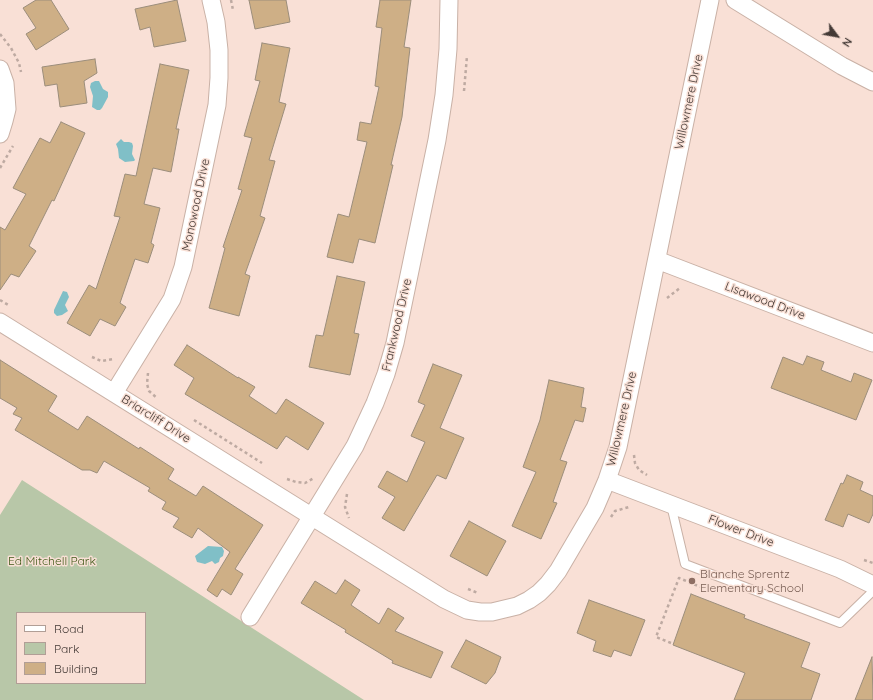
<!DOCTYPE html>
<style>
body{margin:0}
#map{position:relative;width:873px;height:700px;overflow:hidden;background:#f9e0d6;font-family:Quicksand,sans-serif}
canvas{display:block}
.legend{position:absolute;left:16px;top:612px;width:130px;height:72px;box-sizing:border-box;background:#f9e0d6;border:1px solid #b19e96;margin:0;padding:5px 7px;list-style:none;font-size:12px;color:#443a36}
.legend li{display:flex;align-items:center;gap:8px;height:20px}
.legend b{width:20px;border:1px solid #b19e96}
.north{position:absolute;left:817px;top:16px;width:40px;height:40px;-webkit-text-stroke:3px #f9e0d6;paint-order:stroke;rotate:122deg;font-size:11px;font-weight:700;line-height:16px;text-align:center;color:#443a36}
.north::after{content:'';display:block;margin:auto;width:14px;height:18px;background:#443a36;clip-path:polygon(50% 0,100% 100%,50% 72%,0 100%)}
</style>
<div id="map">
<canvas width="873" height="700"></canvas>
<ul class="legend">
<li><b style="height:5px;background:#fff"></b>Road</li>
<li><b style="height:11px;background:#b8c7a8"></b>Park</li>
<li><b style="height:11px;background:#ceaf86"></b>Building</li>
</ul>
<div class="north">N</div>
</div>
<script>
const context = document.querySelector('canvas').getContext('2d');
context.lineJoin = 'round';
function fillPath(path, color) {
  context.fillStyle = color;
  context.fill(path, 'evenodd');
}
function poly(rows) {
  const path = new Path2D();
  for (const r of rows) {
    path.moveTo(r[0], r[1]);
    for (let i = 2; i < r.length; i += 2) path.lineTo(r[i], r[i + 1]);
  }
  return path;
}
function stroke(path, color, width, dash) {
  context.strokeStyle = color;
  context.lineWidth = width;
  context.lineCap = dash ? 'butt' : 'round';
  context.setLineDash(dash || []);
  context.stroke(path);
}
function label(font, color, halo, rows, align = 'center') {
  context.font = font + ' Quicksand,sans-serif';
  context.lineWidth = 3;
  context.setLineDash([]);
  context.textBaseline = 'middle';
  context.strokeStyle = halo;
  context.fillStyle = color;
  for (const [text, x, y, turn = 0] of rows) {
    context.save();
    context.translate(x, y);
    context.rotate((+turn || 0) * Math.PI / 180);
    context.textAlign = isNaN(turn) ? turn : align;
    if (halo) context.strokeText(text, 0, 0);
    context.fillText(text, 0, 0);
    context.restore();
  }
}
fillPath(poly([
 [22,480,364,700,0,700,0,515],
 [17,613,145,613,145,683,17,683]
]), '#b8c7a8');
fillPath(poly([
 [95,81,99,81,103,89,108,92,108,97,102,108,100,110,97,110,92,107,93,96,90,87,91,83],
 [121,139,124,142,129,142,132,143,133,146,132,154,135,160,134,161,125,162,119,158,118,149,116,144],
 [63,291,67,292,69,297,65,305,68,311,62,315,57,316,54,313,54,310],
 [208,546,222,547,224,551,223,556,220,558,219,562,215,564,212,561,205,564,197,562,195,556]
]), '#80bfc7');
const building = poly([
 [36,0,51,0,69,29,36,50,26,34,36,28,23,8,36,0],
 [177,0,186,41,154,47,150,27,140,30,135,9,177,0],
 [249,0,286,0,290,22,255,29,249,0],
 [380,0,411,0,404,47,410,48,402,117,391,165,393,165,375,243,359,239,353,263,327,257,338,214,349,217,367,142,357,140,360,122,371,124,379,87,375,86,382,28,376,27,380,0],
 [262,43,290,48,279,102,286,104,269,160,275,161,260,216,265,218,245,274,250,276,239,316,209,308,225,248,223,247,242,190,238,189,252,138,244,136,260,81,255,80,262,43],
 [95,59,97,73,84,81,87,103,60,107,57,84,45,86,42,67,95,59],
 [160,64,189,70,176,129,179,129,171,172,153,168,144,204,160,208,151,243,154,245,148,263,135,259,120,303,126,307,115,326,100,319,90,336,67,323,89,285,96,289,120,217,114,216,125,174,136,176,160,64],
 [61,122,85,133,54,201,52,200,29,246,36,251,19,277,11,274,0,290,0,227,5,230,26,194,13,188,40,138,50,143,61,122],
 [337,276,365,282,354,333,359,334,350,375,309,367,316,335,323,336,337,276],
 [187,345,238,378,238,377,255,387,249,396,276,414,286,399,324,423,308,450,286,436,277,449,185,394,194,378,174,365,187,345],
 [807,356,824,362,821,370,851,382,854,373,872,380,856,420,771,388,783,357,803,365,807,356],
 [0,360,57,396,48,411,78,430,87,416,139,449,140,447,174,469,168,479,196,496,203,486,263,525,235,569,243,574,231,595,222,589,217,597,207,590,230,552,198,528,192,538,173,527,179,518,162,509,166,502,148,491,150,488,104,461,97,473,90,470,82,470,15,430,22,418,13,414,17,408,0,398,0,360],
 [433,364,462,375,440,428,464,438,446,479,437,475,404,531,382,518,395,497,378,487,387,471,407,482,425,442,411,436,425,405,418,402,433,364],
 [549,380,584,388,581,407,586,408,583,422,575,420,560,460,567,462,553,502,557,503,541,539,512,526,536,472,523,467,540,420,549,380],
 [847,475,863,482,860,490,873,496,873,514,869,523,848,514,843,527,825,520,841,483,843,484,847,475],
 [469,521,506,541,487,576,450,556,469,521],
 [345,580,360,590,351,605,379,624,388,608,404,618,395,631,443,652,431,678,392,663,393,661,345,632,346,630,301,603,315,581,336,594,345,580],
 [691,594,745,615,744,618,810,643,801,667,820,674,811,700,734,700,745,673,673,645,691,594],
 [589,600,645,620,631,656,614,650,611,657,593,651,596,641,577,633,589,600],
 [466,640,501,657,495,673,486,684,451,667,466,640],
 [872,657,873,700,855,700,872,657]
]);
fillPath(building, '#ceaf86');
stroke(building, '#9b8d7b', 1);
const lane = poly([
 [671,505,685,564,840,623,873,591]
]);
const street = poly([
 [735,0,842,66,873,82],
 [0,69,5,83,7,109,4,121,0,134],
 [657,260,873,343],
 [0,322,444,599,467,610,480,612,492,612,517,606,529,600,539,593,548,584,558,571,595,508,607,480,618,447,710,0],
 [114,393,172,299,183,267,217,105,219,78,219,50,216,22,211,0],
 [607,480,840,569,873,585],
 [250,617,355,446,375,403,386,374,395,343,437,140,444,95,448,49,449,0]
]);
stroke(lane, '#c9b1a6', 10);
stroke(street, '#c9b1a6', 19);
stroke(poly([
 [231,0,233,10],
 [0,34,11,48,19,63,21,72],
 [464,91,467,56],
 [0,168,13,146],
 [667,298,680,288],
 [0,300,10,306],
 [92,357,101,361,114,359],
 [148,373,147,384,149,391,157,398],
 [194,420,262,463],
 [634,455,635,463,639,470,647,475],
 [287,479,296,482,305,483,314,478],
 [347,494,345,507,349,518],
 [611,517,615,511,629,507],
 [864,560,873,563],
 [468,589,478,593],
 [671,643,656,637,679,578,703,588]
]), '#beaaa2', 2.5, [3, 3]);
stroke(lane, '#fff', 8);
stroke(street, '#fff', 17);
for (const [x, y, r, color] of [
 [692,581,4,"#8d6e63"]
]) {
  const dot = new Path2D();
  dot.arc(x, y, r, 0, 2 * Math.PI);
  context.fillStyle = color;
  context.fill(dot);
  stroke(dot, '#f9e0d6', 1.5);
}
label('12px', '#443a36', '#f9e0d6', [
 ["Willowmere Drive",689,102,-78],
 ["Monowood Drive",196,205,-78],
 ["Lisawood Drive",765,301,21],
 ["Frankwood Drive",397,325,-77],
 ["Briarcliff Drive",156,419,32],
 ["Willowmere Drive",622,419,-77],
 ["Flower Drive",741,531,21]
]);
label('12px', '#405a19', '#f9e0d6', [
 ["Ed Mitchell Park",52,561]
]);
label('12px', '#785e54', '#f9e0d6', [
 ["Blanche Sprentz",700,574],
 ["Elementary School",700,588]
], 'left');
</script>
